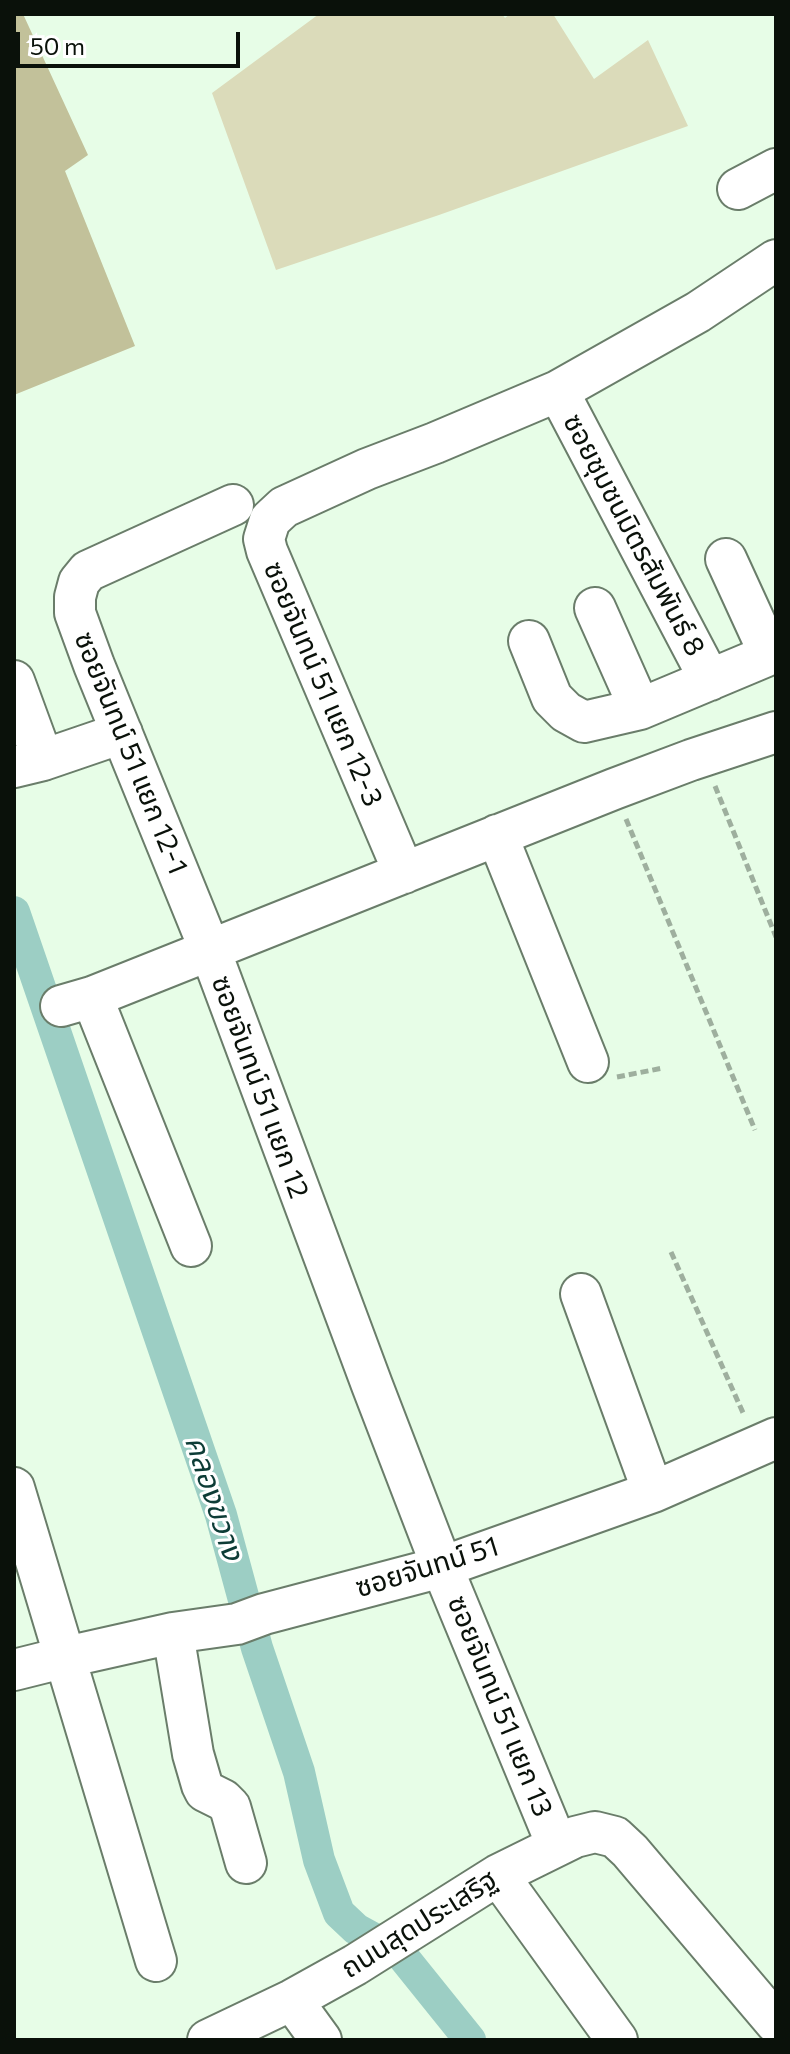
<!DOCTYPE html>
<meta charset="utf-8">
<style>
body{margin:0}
#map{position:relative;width:790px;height:2054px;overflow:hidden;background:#e7fde7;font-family:Commissioner,sans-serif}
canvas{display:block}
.frame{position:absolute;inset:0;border:16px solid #0a110a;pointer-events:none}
.scale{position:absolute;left:16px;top:32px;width:224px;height:36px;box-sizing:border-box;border:4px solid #0a110a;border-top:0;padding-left:10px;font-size:24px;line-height:28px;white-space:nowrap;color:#0a110a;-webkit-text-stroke:6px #fff;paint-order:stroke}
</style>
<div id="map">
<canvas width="790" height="2054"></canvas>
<div class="frame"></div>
<div class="scale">50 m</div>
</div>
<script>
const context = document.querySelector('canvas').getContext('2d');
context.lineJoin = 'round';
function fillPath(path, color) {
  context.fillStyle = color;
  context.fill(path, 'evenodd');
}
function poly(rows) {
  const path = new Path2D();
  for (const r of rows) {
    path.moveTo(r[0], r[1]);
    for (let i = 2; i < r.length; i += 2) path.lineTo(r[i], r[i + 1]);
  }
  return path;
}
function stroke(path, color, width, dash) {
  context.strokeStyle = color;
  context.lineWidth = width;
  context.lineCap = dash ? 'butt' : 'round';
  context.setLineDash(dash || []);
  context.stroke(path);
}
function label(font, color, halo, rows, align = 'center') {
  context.font = font + ' Commissioner,"Noto Sans Thai",sans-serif';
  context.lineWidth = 6;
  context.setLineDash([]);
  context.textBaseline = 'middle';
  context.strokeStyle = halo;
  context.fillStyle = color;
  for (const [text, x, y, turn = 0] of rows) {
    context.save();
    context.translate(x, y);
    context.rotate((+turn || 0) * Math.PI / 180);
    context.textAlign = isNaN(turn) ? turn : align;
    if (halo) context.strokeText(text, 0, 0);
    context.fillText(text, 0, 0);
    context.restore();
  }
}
fillPath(poly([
 [319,14,502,14,505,18,510,14,553,14,594,79,648,40,688,126,439,215,276,270,212,93]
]), '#dbdbba');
fillPath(poly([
 [14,14,23,14,88,155,65,171,135,346,14,395]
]), '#c2c19a');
stroke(poly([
 [14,912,221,1515,257,1648,299,1772,319,1860,339,1913,356,1929,400,1953,470,2040]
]), '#9ccec4', 32);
const minor = poly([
 [738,189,776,169],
 [558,391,710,680],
 [726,559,770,655],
 [595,608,640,709],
 [529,641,552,698,566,712,584,722,640,709,776,652],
 [14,681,43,760],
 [14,767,43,760,122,733],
 [497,835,588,1062],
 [404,873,267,551,264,539,270,520,284,507,367,469,435,443,558,391,698,312,776,260],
 [92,997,191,1246],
 [61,1006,92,997,210,950,94,665,75,613,75,597,79,582,88,571,233,505],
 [581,1294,653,1492],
 [14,1488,156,1961],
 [173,1633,193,1754,202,1785,205,1791,223,1800,230,1807,246,1863],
 [14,1670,66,1657,173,1633,237,1624,264,1614,442,1567,653,1492,776,1438],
 [557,1845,442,1567,372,1385,210,950,614,789,691,760,776,732],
 [498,1875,617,2040],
 [292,2000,321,2040],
 [208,2040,292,2000,355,1965,498,1875,575,1837,595,1832,615,1837,630,1851,776,2023]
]);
stroke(minor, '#6a7d6a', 44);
stroke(poly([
 [715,786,776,937],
 [626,819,755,1130],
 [617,1077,663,1068],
 [671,1252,744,1415]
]), '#9eaf9e', 5, [8, 4]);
stroke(minor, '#fff', 40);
label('28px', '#0a110a', '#fff', [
 ["ซอยชุมชนมิตรสัมพันธ์ 8",634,535,62],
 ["ซอยจันทน์ 51 แยก 12-3",323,684,67],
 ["ซอยจันทน์ 51 แยก 12-1",131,753,68],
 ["ซอยจันทน์ 51 แยก 12",260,1087,70],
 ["ซอยจันทน์ 51",427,1567,-17],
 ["ซอยจันทน์ 51 แยก 13",500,1706,68],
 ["ถนนสุดประเสริฐ",419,1924,-32]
]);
label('italic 30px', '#0d3c36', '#fff', [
 ["คลองขวาง",214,1498,72]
]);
</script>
